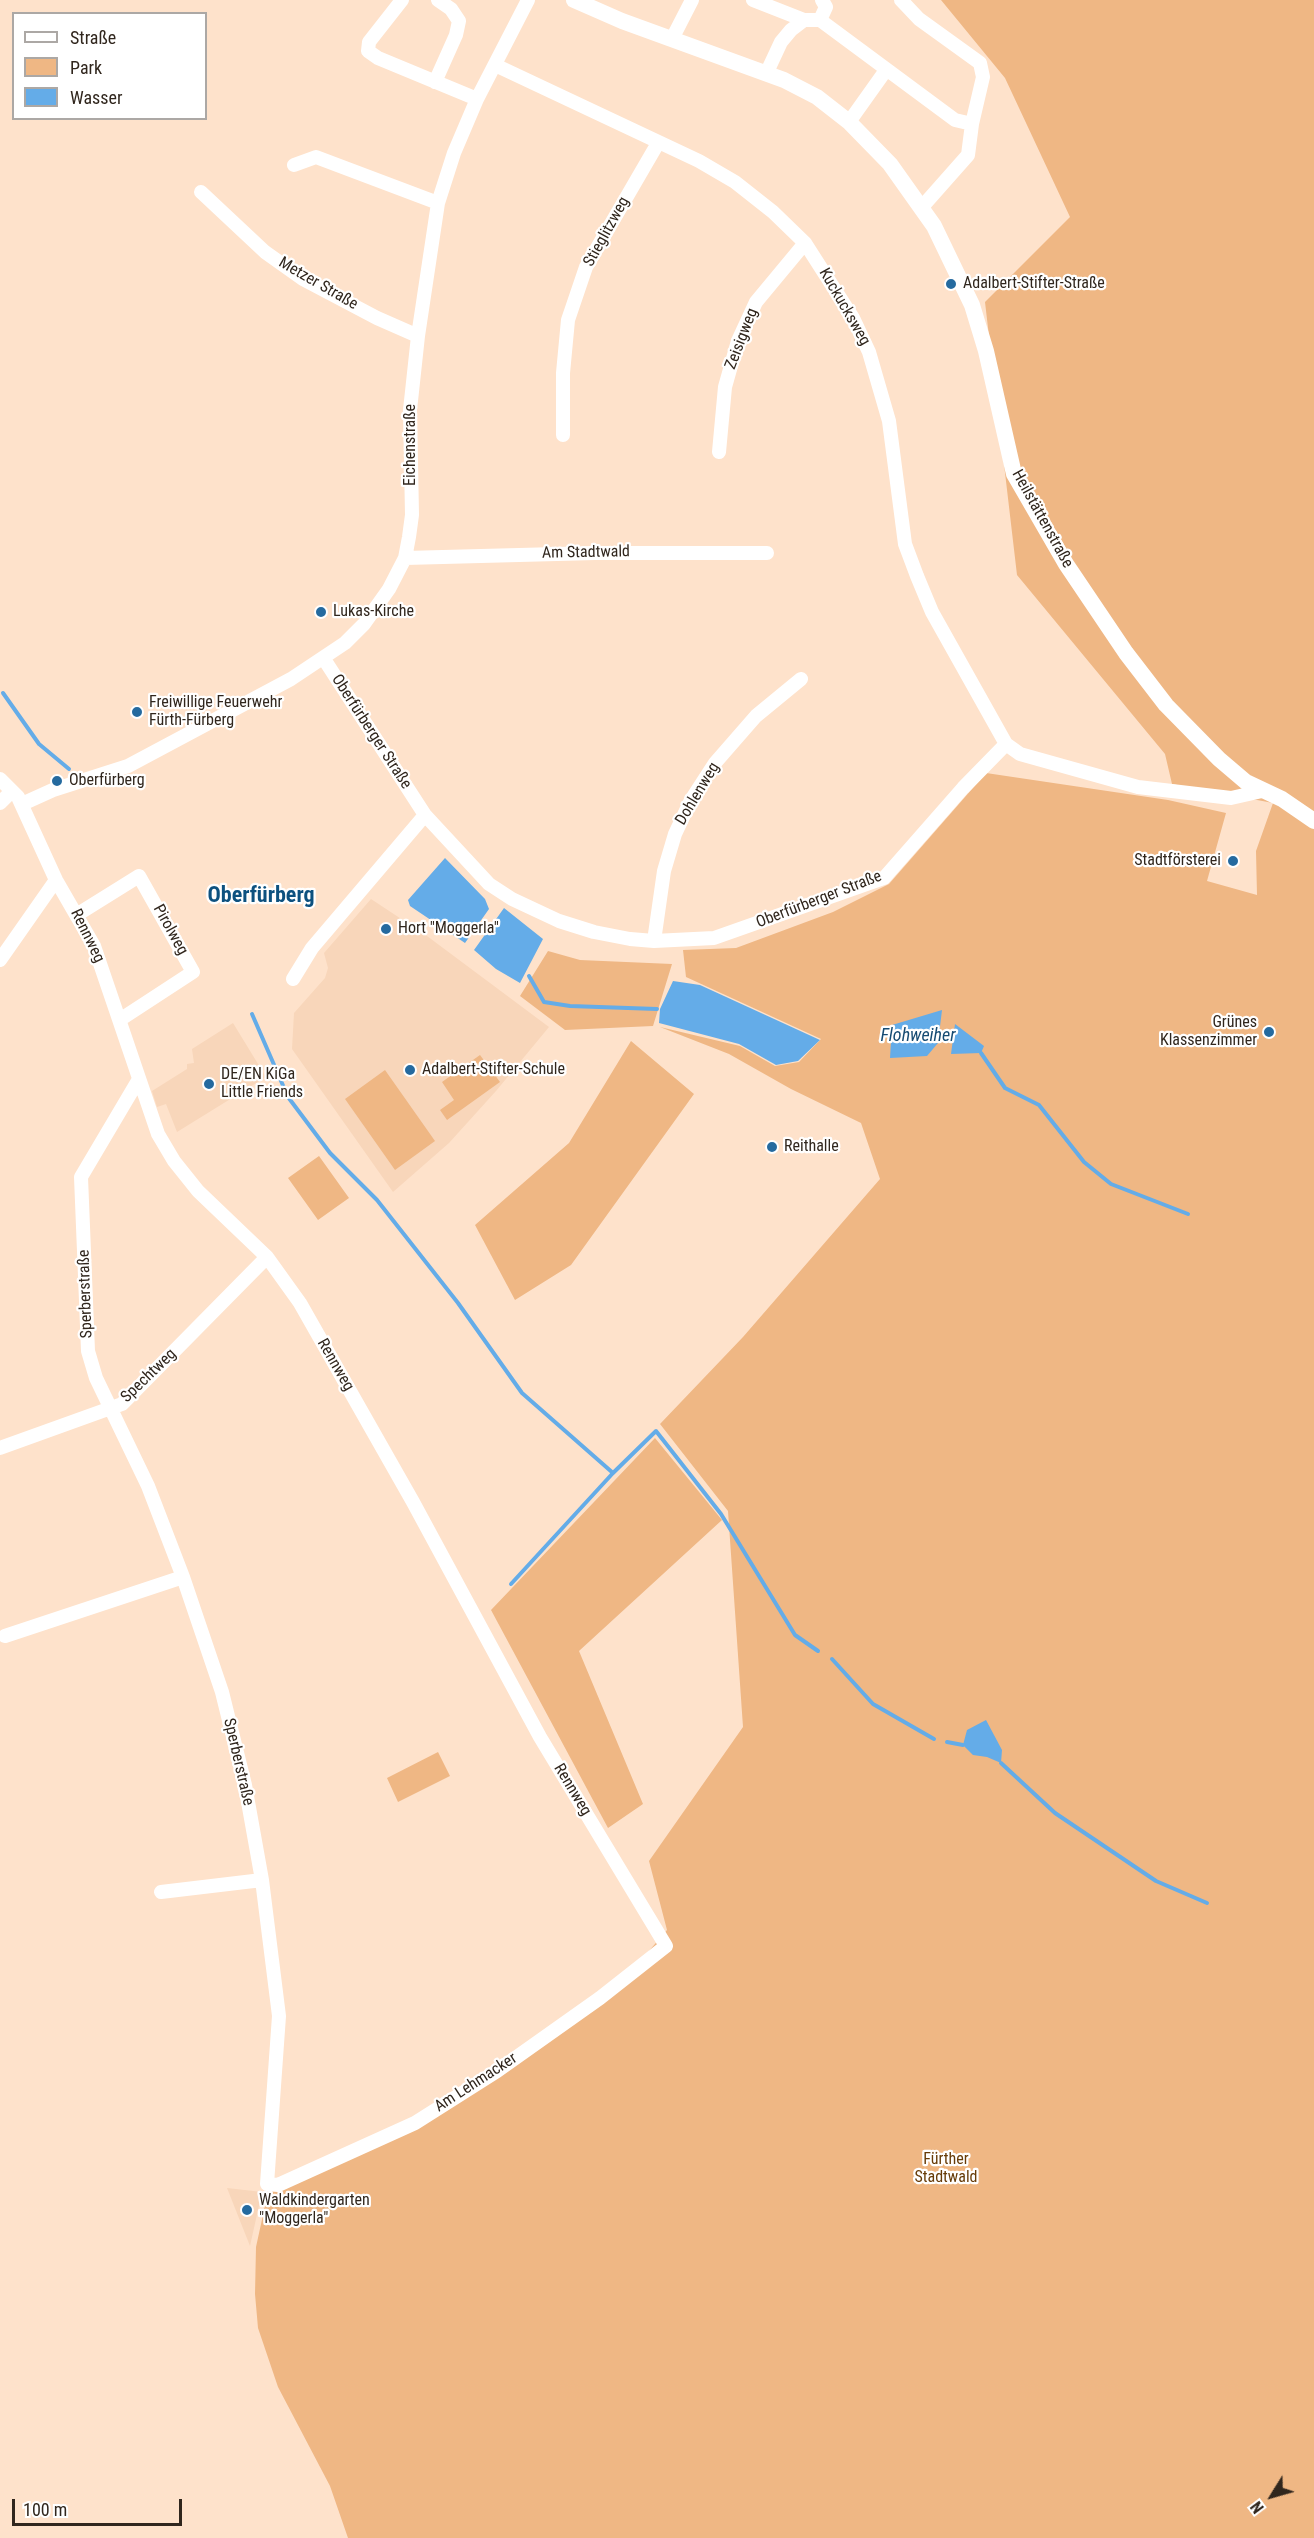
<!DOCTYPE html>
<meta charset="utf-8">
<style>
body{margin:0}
#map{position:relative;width:1314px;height:2538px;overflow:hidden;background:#fee2cb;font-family:"Roboto Condensed",sans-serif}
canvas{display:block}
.legend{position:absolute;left:12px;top:12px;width:195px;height:108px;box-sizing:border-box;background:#fff;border:2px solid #aca8a5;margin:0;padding:8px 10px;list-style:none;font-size:18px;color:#30261d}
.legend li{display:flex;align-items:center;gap:12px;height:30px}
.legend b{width:30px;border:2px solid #aca8a5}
.north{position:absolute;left:1242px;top:2466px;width:60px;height:60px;-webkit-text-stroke:4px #fff;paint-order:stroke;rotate:233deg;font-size:16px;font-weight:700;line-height:24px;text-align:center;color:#30261d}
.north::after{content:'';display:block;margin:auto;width:21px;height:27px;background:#30261d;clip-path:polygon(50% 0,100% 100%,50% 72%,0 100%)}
.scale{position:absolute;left:12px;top:2499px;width:170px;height:27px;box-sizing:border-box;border:3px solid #30261d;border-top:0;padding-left:8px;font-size:18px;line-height:21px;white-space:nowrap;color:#30261d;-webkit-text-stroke:4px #fff;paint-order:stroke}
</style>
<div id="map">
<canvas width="1314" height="2538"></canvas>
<ul class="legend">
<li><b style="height:8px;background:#fff"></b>Straße</li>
<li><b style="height:16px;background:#efb784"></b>Park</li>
<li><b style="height:16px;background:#64ace8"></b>Wasser</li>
</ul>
<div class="north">N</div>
<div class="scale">100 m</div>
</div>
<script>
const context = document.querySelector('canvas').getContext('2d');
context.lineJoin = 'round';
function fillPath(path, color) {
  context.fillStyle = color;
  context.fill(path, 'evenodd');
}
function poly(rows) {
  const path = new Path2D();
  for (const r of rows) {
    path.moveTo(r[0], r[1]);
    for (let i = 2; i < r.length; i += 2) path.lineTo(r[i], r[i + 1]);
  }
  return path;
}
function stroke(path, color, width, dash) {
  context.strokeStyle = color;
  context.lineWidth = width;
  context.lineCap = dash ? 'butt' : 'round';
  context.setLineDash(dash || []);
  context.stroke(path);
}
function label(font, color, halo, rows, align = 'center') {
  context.font = font + ' "Roboto Condensed",sans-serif';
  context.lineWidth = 4.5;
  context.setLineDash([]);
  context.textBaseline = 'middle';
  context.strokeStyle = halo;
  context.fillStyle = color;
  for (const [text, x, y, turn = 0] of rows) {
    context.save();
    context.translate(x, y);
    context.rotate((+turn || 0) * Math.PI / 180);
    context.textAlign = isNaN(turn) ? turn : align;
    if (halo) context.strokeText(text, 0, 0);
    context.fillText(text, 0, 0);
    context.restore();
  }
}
fillPath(poly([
 [371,899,427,936,549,1027,496,1091,449,1143,393,1192,292,1049,294,1013,325,978,328,968,324,953],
 [233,1023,266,1077,177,1132,166,1104,157,1107,152,1091,187,1069,187,1064,194,1063,192,1049],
 [227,2188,262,2192,250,2246]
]), '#f8d6ba');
fillPath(poly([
 [941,0,1314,0,1314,2538,348,2538,330,2486,278,2387,258,2328,255,2294,256,2247,268,2192,433,2116,605,2002,667,1930,649,1861,743,1727,728,1511,660,1424,743,1337,880,1179,861,1123,791,1089,729,1054,660,1027,740,1046,775,1066,799,1062,821,1039,686,977,683,950,736,948,833,912,889,884,986,773,1168,800,1226,813,1207,881,1257,895,1256,851,1273,803,1172,784,1165,754,1017,575,985,302,1070,217,1005,78],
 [548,951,580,960,672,964,653,1026,565,1030,520,996],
 [631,1041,694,1094,571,1265,515,1300,475,1225,569,1143],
 [480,1055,500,1082,447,1120,440,1110,454,1100,442,1082],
 [385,1070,435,1141,395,1170,345,1099],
 [319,1156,349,1198,318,1220,288,1178],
 [655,1438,722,1520,579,1651,643,1804,608,1828,491,1610],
 [438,1752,450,1776,398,1802,387,1778]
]), '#efb784');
fillPath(poly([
 [445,858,485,899,489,909,465,943,410,906,408,900],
 [504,908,543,939,520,983,496,969,474,950],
 [673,981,700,985,820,1040,798,1061,776,1065,739,1044,659,1023,660,1009],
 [942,1010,938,1043,927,1056,890,1058,892,1025],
 [955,1024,984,1046,981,1053,951,1054],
 [986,1720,1002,1750,1001,1763,987,1757,973,1755,963,1745,967,1730]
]), '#64ace8');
stroke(poly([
 [3,693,39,744,69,769],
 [529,976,544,1002,570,1006,657,1009],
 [252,1014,288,1097,330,1153,377,1200,458,1303,522,1393,613,1473,656,1431,721,1514,795,1635,818,1651],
 [981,1053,1005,1088,1039,1105,1084,1162,1111,1184,1188,1214],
 [511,1584,613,1473],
 [832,1659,873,1704,934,1739],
 [947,1742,963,1745],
 [1001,1763,1055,1813,1156,1881,1207,1903]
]), '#64ace8', 4);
stroke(poly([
 [402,0,369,42,368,51,378,58,477,99],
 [753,0,804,20,820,20,955,120,972,124],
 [901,0,919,19,980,63,983,77,972,124,968,155,922,207],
 [820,20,826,7,822,0],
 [672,39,692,0],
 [495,65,699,161,735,182,773,212,805,243,853,318,869,352,889,421,905,544,917,576,932,612,1006,744,1020,754,1138,787,1231,798,1262,791],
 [767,72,781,42,791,30,804,20],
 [435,82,456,35,459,21,451,9,438,0],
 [849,122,886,70],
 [294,165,316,157,438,203],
 [201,192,265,252,303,279,377,318,418,336],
 [563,435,563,373,568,320,586,267,658,143],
 [719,452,725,387,738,341,756,302,805,243],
 [405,558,595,553,767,553],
 [324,659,425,815,489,884,512,899,559,921,594,932,630,939,654,941,714,938,884,878,963,788,1006,744],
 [0,779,18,797,56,880,94,946,158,1134,174,1161,198,1191,267,1257,300,1303,413,1502,540,1737,666,1946,600,1998,497,2071,415,2123,278,2185,267,2184,279,2016,262,1880,245,1785,222,1692,183,1577,148,1486,96,1378,88,1351,81,1177,139,1079],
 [0,803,12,791],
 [22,804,53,790,128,766,291,679,345,643,364,624,389,589,405,558,409,537,412,515,410,410,418,336,438,203,454,153,477,99,528,0],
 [78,914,139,876,193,972,121,1019],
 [654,941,664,871,675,834,691,800,715,763,756,716,801,679],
 [0,960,56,880],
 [293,979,312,948,425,815],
 [0,1448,122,1404,267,1257],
 [5,1636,183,1577],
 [161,1892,262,1880]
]), '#fff', 14);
stroke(poly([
 [574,0,622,21,784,80,817,97,849,122,890,164,934,226,972,305,986,351,1014,474,1066,564,1126,653,1166,705,1219,759,1246,782,1282,799,1314,821]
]), '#fff', 16);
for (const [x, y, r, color] of [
 [951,284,6,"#256a9f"],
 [321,612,6,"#256a9f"],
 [137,712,6,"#256a9f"],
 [57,781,6,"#256a9f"],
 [1233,861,6,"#256a9f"],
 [386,929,6,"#256a9f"],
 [1269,1032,6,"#256a9f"],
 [410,1070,6,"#256a9f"],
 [209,1084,6,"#256a9f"],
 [772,1147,6,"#256a9f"],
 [247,2210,6,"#256a9f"]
]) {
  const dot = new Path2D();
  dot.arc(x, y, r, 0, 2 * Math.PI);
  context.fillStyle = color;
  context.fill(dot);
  stroke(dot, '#fff', 2);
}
label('16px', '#30261d', '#fff', [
 ["Stieglitzweg",607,232,-61],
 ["Metzer Straße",318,284,30],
 ["Kuckucksweg",844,307,60],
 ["Zeisigweg",742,339,-69],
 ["Eichenstraße",411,445,-90],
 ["Heilstättenstraße",1042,519,61],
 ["Am Stadtwald",586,553,-1],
 ["Oberfürberger Straße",371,732,57],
 ["Dohlenweg",698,794,-59],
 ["Oberfürberger Straße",819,900,-21],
 ["Pirolweg",170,930,61],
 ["Rennweg",87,936,64],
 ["Sperberstraße",86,1294,-92],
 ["Rennweg",335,1365,60],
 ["Spechtweg",149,1376,-44],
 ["Sperberstraße",238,1762,77],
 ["Rennweg",572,1790,59],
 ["Am Lehmacker",476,2083,-33]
]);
label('16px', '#30261d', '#fff', [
 ["Adalbert-Stifter-Straße",963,284],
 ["Lukas-Kirche",333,612],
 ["Freiwillige Feuerwehr",149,703],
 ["Fürth-Fürberg",149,721],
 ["Oberfürberg",69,781],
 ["Stadtförsterei",1221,861,"right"],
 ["Hort \"Moggerla\"",398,929],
 ["Grünes",1257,1023,"right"],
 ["Klassenzimmer",1257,1041,"right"],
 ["Adalbert-Stifter-Schule",422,1070],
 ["DE/EN KiGa",221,1075],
 ["Little Friends",221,1093],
 ["Reithalle",784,1147],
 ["Waldkindergarten",259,2201],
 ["\"Moggerla\"",259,2219]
], 'left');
label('16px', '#673b07', '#fff', [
 ["Fürther",946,2160],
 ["Stadtwald",946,2178]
]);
label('italic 18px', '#164b72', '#fff', [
 ["Flohweiher",918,1036]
]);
label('bold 22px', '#0d517f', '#fff', [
 ["Oberfürberg",261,896]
]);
</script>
